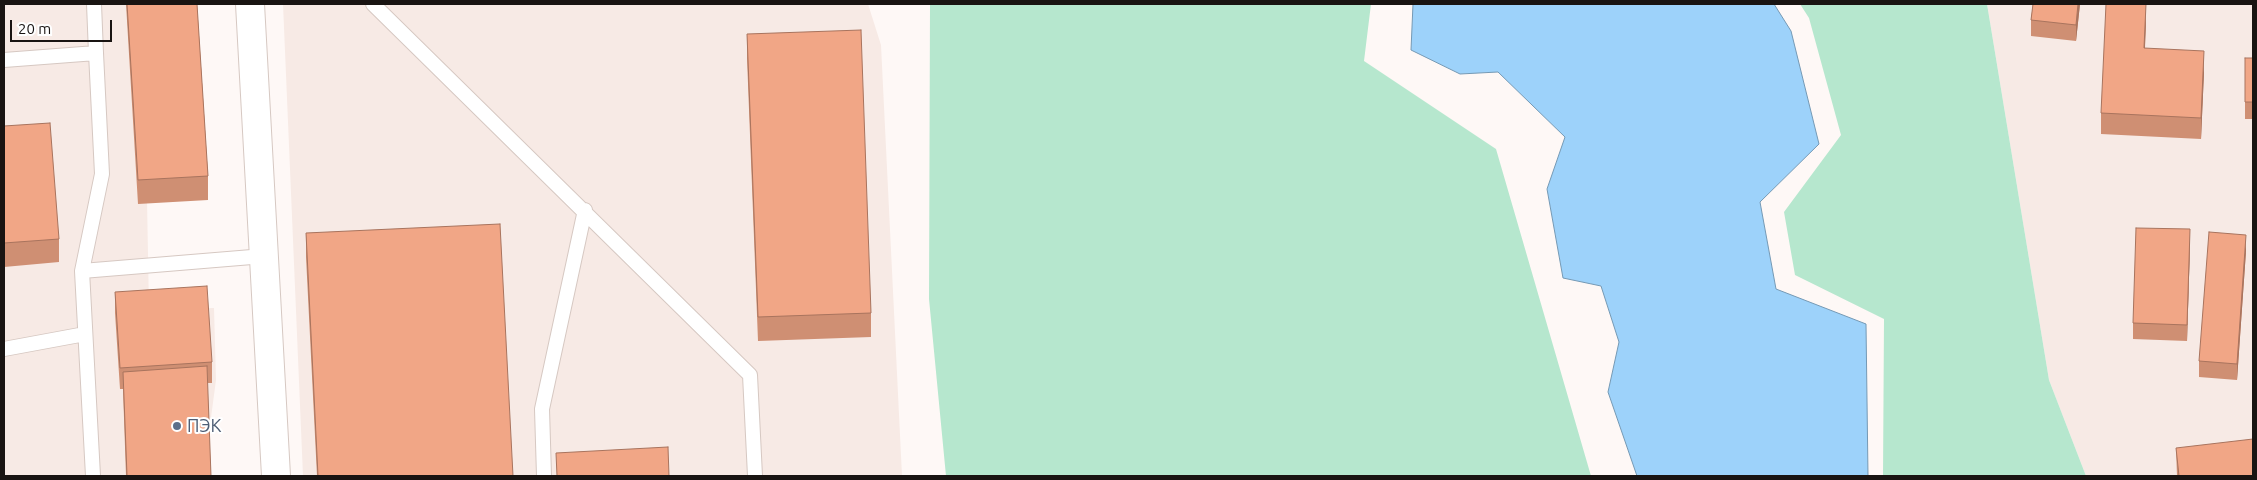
<!DOCTYPE html>
<meta charset="utf-8">
<style>
body{margin:0}
#map{position:relative;width:2257px;height:480px;overflow:hidden;background:#fef8f6;font-family:Ubuntu,sans-serif}
canvas{display:block}
.frame{position:absolute;inset:0;border:5px solid #191412;pointer-events:none}
.scale{position:absolute;left:10px;top:20px;width:102px;height:22px;box-sizing:border-box;border:2px solid #191412;border-top:0;padding-left:6px;font-size:15px;line-height:18px;white-space:nowrap;color:#191412;-webkit-text-stroke:4px #fff;paint-order:stroke}
</style>
<div id="map">
<canvas width="2257" height="480"></canvas>
<div class="frame"></div>
<div class="scale">20 m</div>
</div>
<script>
const context = document.querySelector('canvas').getContext('2d');
context.lineJoin = 'round';
function fillPath(path, color) {
  context.fillStyle = color;
  context.fill(path, 'evenodd');
}
function poly(rows) {
  const path = new Path2D();
  for (const r of rows) {
    path.moveTo(r[0], r[1]);
    for (let i = 2; i < r.length; i += 2) path.lineTo(r[i], r[i + 1]);
  }
  return path;
}
function stroke(path, color, width, dash) {
  context.strokeStyle = color;
  context.lineWidth = width;
  context.lineCap = dash ? 'butt' : 'round';
  context.setLineDash(dash || []);
  context.stroke(path);
}
function label(font, color, halo, rows, align = 'center') {
  context.font = font + ' Ubuntu,sans-serif';
  context.lineWidth = 4;
  context.setLineDash([]);
  context.textBaseline = 'middle';
  context.strokeStyle = halo;
  context.fillStyle = color;
  for (const [text, x, y, turn = 0] of rows) {
    context.save();
    context.translate(x, y);
    context.rotate((+turn || 0) * Math.PI / 180);
    context.textAlign = isNaN(turn) ? turn : align;
    if (halo) context.strokeText(text, 0, 0);
    context.fillText(text, 0, 0);
    context.restore();
  }
}
fillPath(poly([
 [4,4,188,4,147,200,149,309,214,308,216,380,208,440,209,476,4,476],
 [283,4,868,4,881,45,902,476,303,476],
 [1987,4,2253,4,2253,476,2086,476,2049,380]
]), '#f7eae5');
fillPath(poly([
 [930,4,1371,4,1364,61,1496,149,1591,476,946,476,929,299],
 [1800,4,1987,4,2049,380,2086,476,1883,476,1884,319,1795,275,1784,212,1841,135,1809,18]
]), '#b6e7ce');
const water = poly([
 [1413,4,1774,4,1791,31,1819,144,1760,202,1776,289,1866,324,1868,476,1637,476,1608,392,1619,342,1601,286,1563,278,1547,189,1565,137,1498,72,1460,74,1411,50,1413,4]
]);
fillPath(water, '#9dd2fa');
stroke(water, '#7599b4', 1);
const lane = poly([
 [94,4,96,53],
 [373,4,750,375,755,476],
 [4,60,96,53,102,174,82,271],
 [4,349,85,334],
 [93,476,82,271,264,256],
 [544,476,542,409,585,210]
]);
const street = poly([
 [250,4,276,476]
]);
stroke(lane, '#d6c8c2', 16);
stroke(street, '#d6c8c2', 30);
stroke(lane, '#fff', 14);
stroke(street, '#fff', 28);
fillPath(poly([
 [126,4,197,4,208,176,208,200,138,204],
 [2033,4,2080,4,2076,41,2031,36,2031,20],
 [2146,20,2145,48,2204,72,2201,139,2101,134,2101,113],
 [747,34,871,313,871,337,758,341,747,58],
 [2245,58,2253,58,2253,119,2245,119],
 [4,126,59,239,59,262,4,267],
 [306,233,513,476,317,476,306,257],
 [2190,245,2187,341,2133,339,2133,323],
 [2246,251,2237,380,2199,377,2199,361],
 [115,292,212,362,212,383,207,383,211,476,126,476,123,389,120,389,115,313],
 [2176,448,2253,476,2177,476]
]), '#cf8f73');
fillPath(poly([
 [2078,4,2080,4,2076,41,2076,25],
 [2146,4,2146,20,2144,69,2144,48],
 [2204,51,2204,72,2201,139,2201,118],
 [2190,229,2190,245,2187,341,2187,325],
 [2246,235,2246,251,2237,380,2237,364]
]), '#a9745e');
const building = poly([
 [127,4,197,4,208,176,138,180,127,4],
 [2033,4,2078,4,2076,25,2031,20,2033,4],
 [2106,4,2146,4,2144,48,2204,51,2201,118,2101,113,2106,4],
 [861,30,871,313,758,317,747,34,861,30],
 [2245,58,2253,58,2253,102,2245,102,2245,58],
 [50,123,59,239,4,243,4,126,50,123],
 [500,224,513,476,318,476,306,233,500,224],
 [2136,228,2190,229,2187,325,2133,323,2136,228],
 [2209,232,2246,235,2237,364,2199,361,2209,232],
 [207,286,212,362,120,368,115,292,207,286],
 [207,366,211,476,127,476,123,372,207,366],
 [2253,439,2253,476,2179,476,2176,448,2253,439],
 [668,447,669,476,557,476,556,453,668,447]
]);
fillPath(building, '#f1a686');
stroke(building, '#a9745e', 1);
for (const [x, y, r, color] of [
 [177,426,5,"#5c6f8a"]
]) {
  const dot = new Path2D();
  dot.arc(x, y, r, 0, 2 * Math.PI);
  context.fillStyle = color;
  context.fill(dot);
  stroke(dot, '#fff', 2);
}
label('18px', '#4e5e75', '#fff', [
 ["ПЭК",187,426]
], 'left');
</script>
